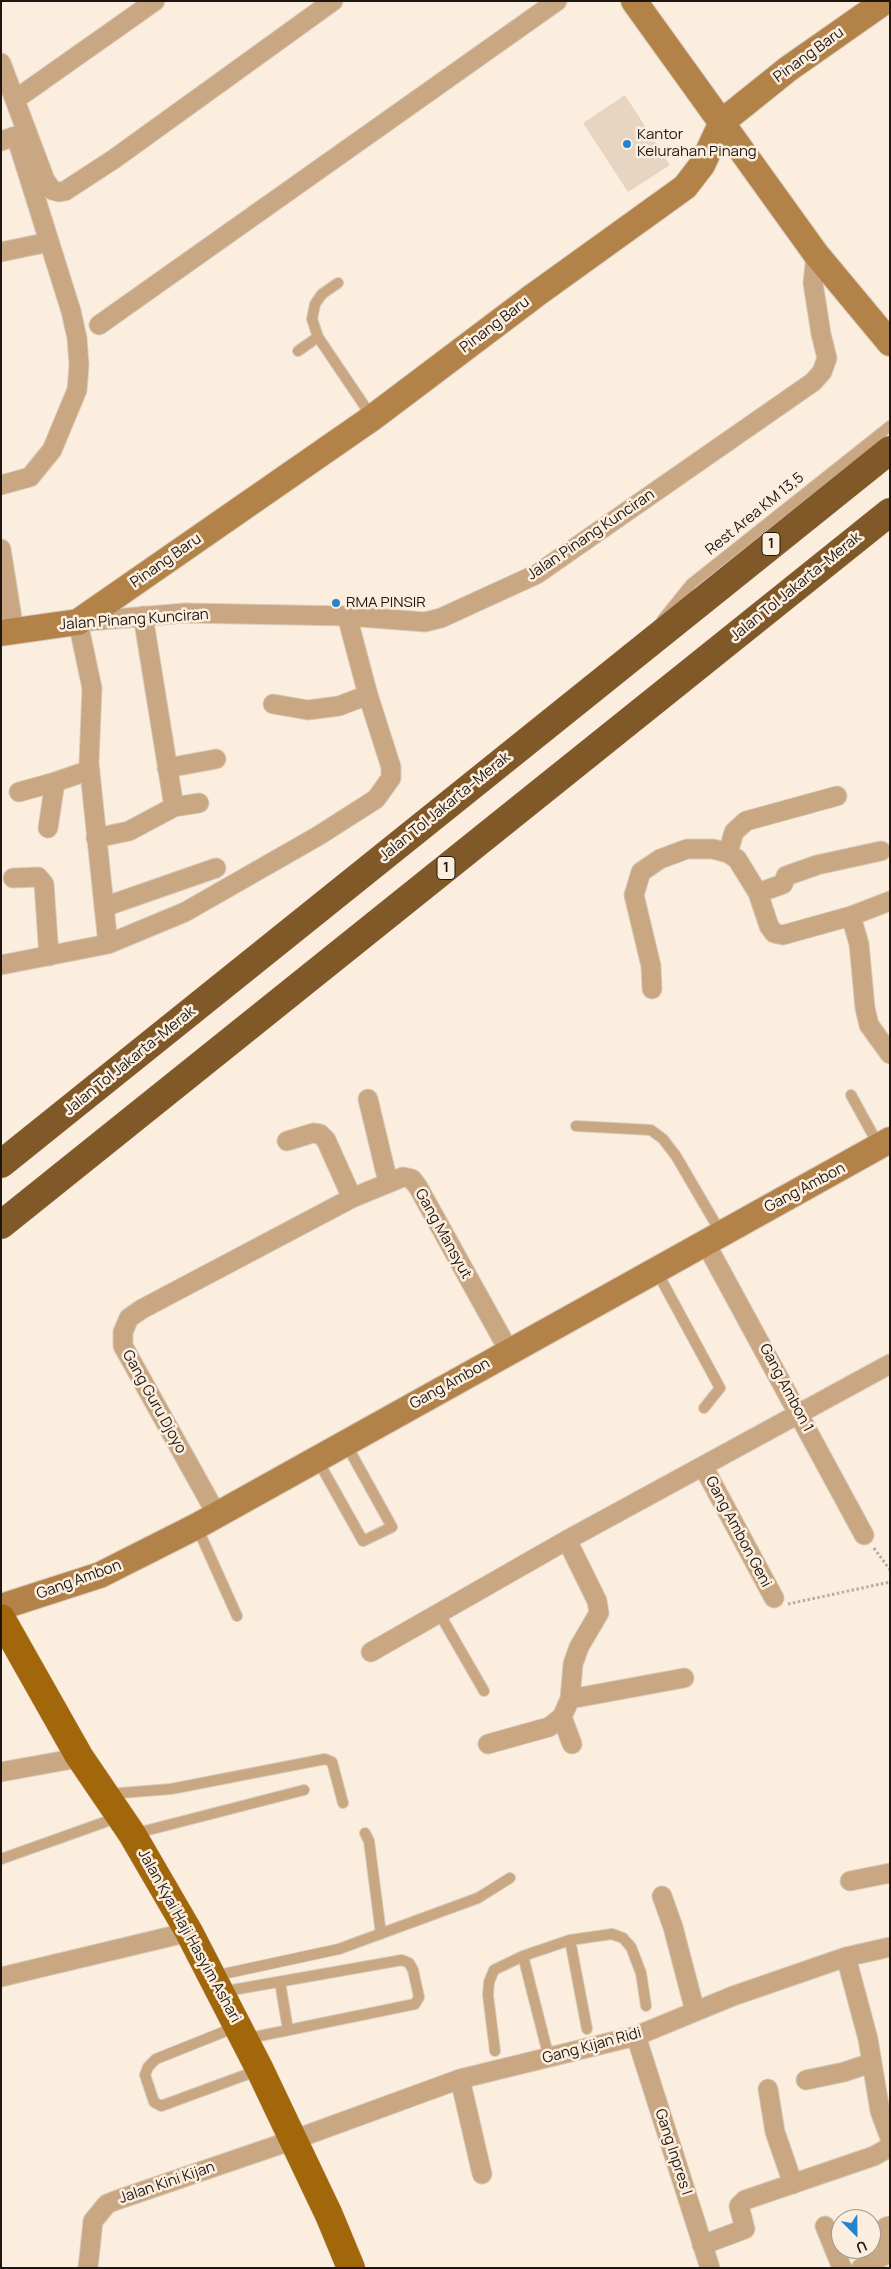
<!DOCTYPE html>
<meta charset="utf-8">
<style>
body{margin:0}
#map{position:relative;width:891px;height:2269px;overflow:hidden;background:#fceede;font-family:Manrope,sans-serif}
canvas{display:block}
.frame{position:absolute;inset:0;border:2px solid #1e1711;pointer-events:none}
.north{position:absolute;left:831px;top:2209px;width:50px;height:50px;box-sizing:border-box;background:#fceede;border:1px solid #a3988c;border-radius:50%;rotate:157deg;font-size:14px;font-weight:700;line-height:20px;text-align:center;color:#1e1711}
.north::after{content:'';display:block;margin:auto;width:18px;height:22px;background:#2582ce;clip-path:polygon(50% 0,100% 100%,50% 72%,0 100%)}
</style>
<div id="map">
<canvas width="891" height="2269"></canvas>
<div class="frame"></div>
<div class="north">U</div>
</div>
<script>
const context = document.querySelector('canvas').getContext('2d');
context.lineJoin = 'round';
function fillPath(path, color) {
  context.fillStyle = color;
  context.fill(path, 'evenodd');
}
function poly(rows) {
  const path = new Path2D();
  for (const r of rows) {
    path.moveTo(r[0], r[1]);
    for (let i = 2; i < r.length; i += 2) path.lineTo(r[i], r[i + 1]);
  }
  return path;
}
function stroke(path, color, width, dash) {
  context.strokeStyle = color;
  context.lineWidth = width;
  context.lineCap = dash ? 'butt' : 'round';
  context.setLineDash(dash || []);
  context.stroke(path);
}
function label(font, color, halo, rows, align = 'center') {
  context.font = font + ' Manrope,sans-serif';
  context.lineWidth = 5;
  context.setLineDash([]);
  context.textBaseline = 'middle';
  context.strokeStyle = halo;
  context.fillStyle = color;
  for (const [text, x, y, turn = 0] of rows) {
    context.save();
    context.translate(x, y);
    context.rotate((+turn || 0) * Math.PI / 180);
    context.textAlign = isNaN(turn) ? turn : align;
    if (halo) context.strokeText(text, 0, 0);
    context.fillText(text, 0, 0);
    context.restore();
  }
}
fillPath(poly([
 [625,95,670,165,628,192,583,123]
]), '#e7d4c1');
const lane = poly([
 [338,283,322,294,315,304,312,319,318,337,372,417],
 [298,351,318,337],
 [662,620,691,584,890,426],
 [851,1095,879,1146],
 [576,1126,651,1130,663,1139,676,1156,721,1233],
 [656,1270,720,1388,704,1408],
 [317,1459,363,1541,392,1527,346,1444],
 [197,1527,237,1616],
 [439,1613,484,1691],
 [108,1794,171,1789,325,1759,332,1762,343,1803],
 [365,1833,369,1841,381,1934],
 [133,1834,304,1790],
 [1,1859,119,1817],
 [570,1940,587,2029],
 [523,1956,549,2058],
 [214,1976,339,1949,358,1942,478,1898,510,1878],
 [280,1982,288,2030],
 [221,1992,402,1960,409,1963,413,1970,419,1997,415,2004,245,2039],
 [236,2027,156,2059,148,2067,145,2075,154,2102,161,2106,259,2070],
 [495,2051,488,1995,489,1982,494,1970,523,1956,570,1940,612,1934,623,1938,631,1947,641,1973,646,2006]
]);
const street = poly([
 [1,63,45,180,52,190,59,192,65,191,114,159,333,1],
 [16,99,155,1],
 [1,141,16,136,71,311,77,338,79,365,77,390,52,450,30,477,1,485],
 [1,252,49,242],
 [99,325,557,1],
 [1,549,14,631],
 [143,616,174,807],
 [273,704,308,710,339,706,368,695],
 [167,768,216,759],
 [19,792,55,782],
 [48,828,55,782,90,770],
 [96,838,129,831,174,807,199,803],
 [728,853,734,832,746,821,837,796],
 [13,878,38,877,44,884,49,956],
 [758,893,769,926,774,933,783,935,851,916,859,944,865,1008,869,1025,890,1054],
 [104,907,216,868],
 [851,916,890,901],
 [108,944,89,763,92,688,78,622,185,613,347,616,425,622,441,618,537,574,813,382,822,372,827,358,821,334,813,283,816,254],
 [1,965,108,944,185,912,318,836,376,799,391,778,391,767,368,695,347,616],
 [652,989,651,966,634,895,641,872,660,859,687,849,713,849,728,853,737,859,758,893,783,884,786,876,817,865,881,851],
 [368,1099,388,1182],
 [287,1141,313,1133,320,1134,326,1140,352,1198],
 [705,1242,864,1535],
 [703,1466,774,1598],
 [217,1515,123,1346,123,1332,129,1318,142,1309,352,1198,403,1177,412,1179,418,1187,509,1351],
 [567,1540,597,1601,599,1613,579,1647,573,1664,570,1699],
 [371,1652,567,1540,890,1364],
 [562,1717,572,1744],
 [488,1744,549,1727,562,1717,570,1699,684,1678],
 [1,1772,67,1760,79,1756],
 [850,1881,890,1873],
 [662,1896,673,1927,695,2011],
 [846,1957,868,2039,880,2111,890,2138],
 [1,1977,189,1932],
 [636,2036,710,2268],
 [460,2079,482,2174],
 [806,2080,844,2072,871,2063],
 [768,2089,775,2132,793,2184],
 [825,2226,842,2268],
 [702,2245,745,2229,739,2206,745,2200,874,2156,890,2147],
 [88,2268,93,2221,107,2204,117,2200,293,2140,460,2079,636,2036,733,1996,846,1957,890,1947],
 [861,2268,887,2254,886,2227,890,2226]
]);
const secondary = poly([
 [634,1,816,254,890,343],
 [1,633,78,622,372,418,535,295,685,187,702,165,722,122,788,69,885,1],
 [1,1607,100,1575,197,1526,890,1140]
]);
const primary = poly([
 [1,1618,79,1756,132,1834,189,1932,260,2070,329,2215,351,2268]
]);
const highway = poly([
 [1,1164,890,450],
 [1,1225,890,512]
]);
stroke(lane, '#d8ccbd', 12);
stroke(street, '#d8ccbd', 21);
stroke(secondary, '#d8ccbd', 28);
stroke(primary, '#d8ccbd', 29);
stroke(highway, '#d8ccbd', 29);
stroke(poly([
 [874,1548,890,1570],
 [788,1604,890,1582]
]), '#b9ada0', 3, [2.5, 2.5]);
stroke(lane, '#c8a782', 10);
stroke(street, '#c8a782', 19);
stroke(secondary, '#b38249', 26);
stroke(primary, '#a2660b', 28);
stroke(highway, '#815827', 28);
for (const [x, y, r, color] of [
 [627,144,5,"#2582ce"],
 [336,603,5,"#2582ce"]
]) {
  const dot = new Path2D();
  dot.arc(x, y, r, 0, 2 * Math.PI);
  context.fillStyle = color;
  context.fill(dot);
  stroke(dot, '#fceede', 2);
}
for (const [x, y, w] of [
 [771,544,18],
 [446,868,18]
]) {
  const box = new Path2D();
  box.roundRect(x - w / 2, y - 11.5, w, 23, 4);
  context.fillStyle = '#fceede';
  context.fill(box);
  stroke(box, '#1e1711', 1);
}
label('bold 14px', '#1e1711', null, [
 ["1",771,544],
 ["1",446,868]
]);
label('15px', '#1e1711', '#fceede', [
 ["Pinang Baru",809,55,-36],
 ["Pinang Baru",495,325,-37],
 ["Rest Area KM 13,5",755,514,-39],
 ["Jalan Pinang Kunciran",591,535,-34],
 ["Pinang Baru",166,561,-35],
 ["Jalan Tol Jakarta–Merak",796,587,-39],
 ["Jalan Pinang Kunciran",134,620,-4],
 ["Jalan Tol Jakarta–Merak",445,807,-39],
 ["Jalan Tol Jakarta–Merak",130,1061,-39],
 ["Gang Ambon",805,1188,-28],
 ["Gang Mansyut",443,1234,61],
 ["Gang Ambon",450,1384,-29],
 ["Gang Ambon 1",786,1388,62],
 ["Gang Guru Djoyo",154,1402,61],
 ["Gang Ambon Geni",738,1532,62],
 ["Gang Ambon",79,1580,-20],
 ["Jalan Kyai Haji Hasyim Ashari",189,1936,61],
 ["Gang Kijan Ridi",592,2046,-15],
 ["Gang Inpres I",673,2152,72],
 ["Jalan Kini Kijan",167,2183,-19]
]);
label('15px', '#1e1711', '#fceede', [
 ["Kantor",637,135],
 ["Kelurahan Pinang",637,152],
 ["RMA PINSIR",346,603]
], 'left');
</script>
